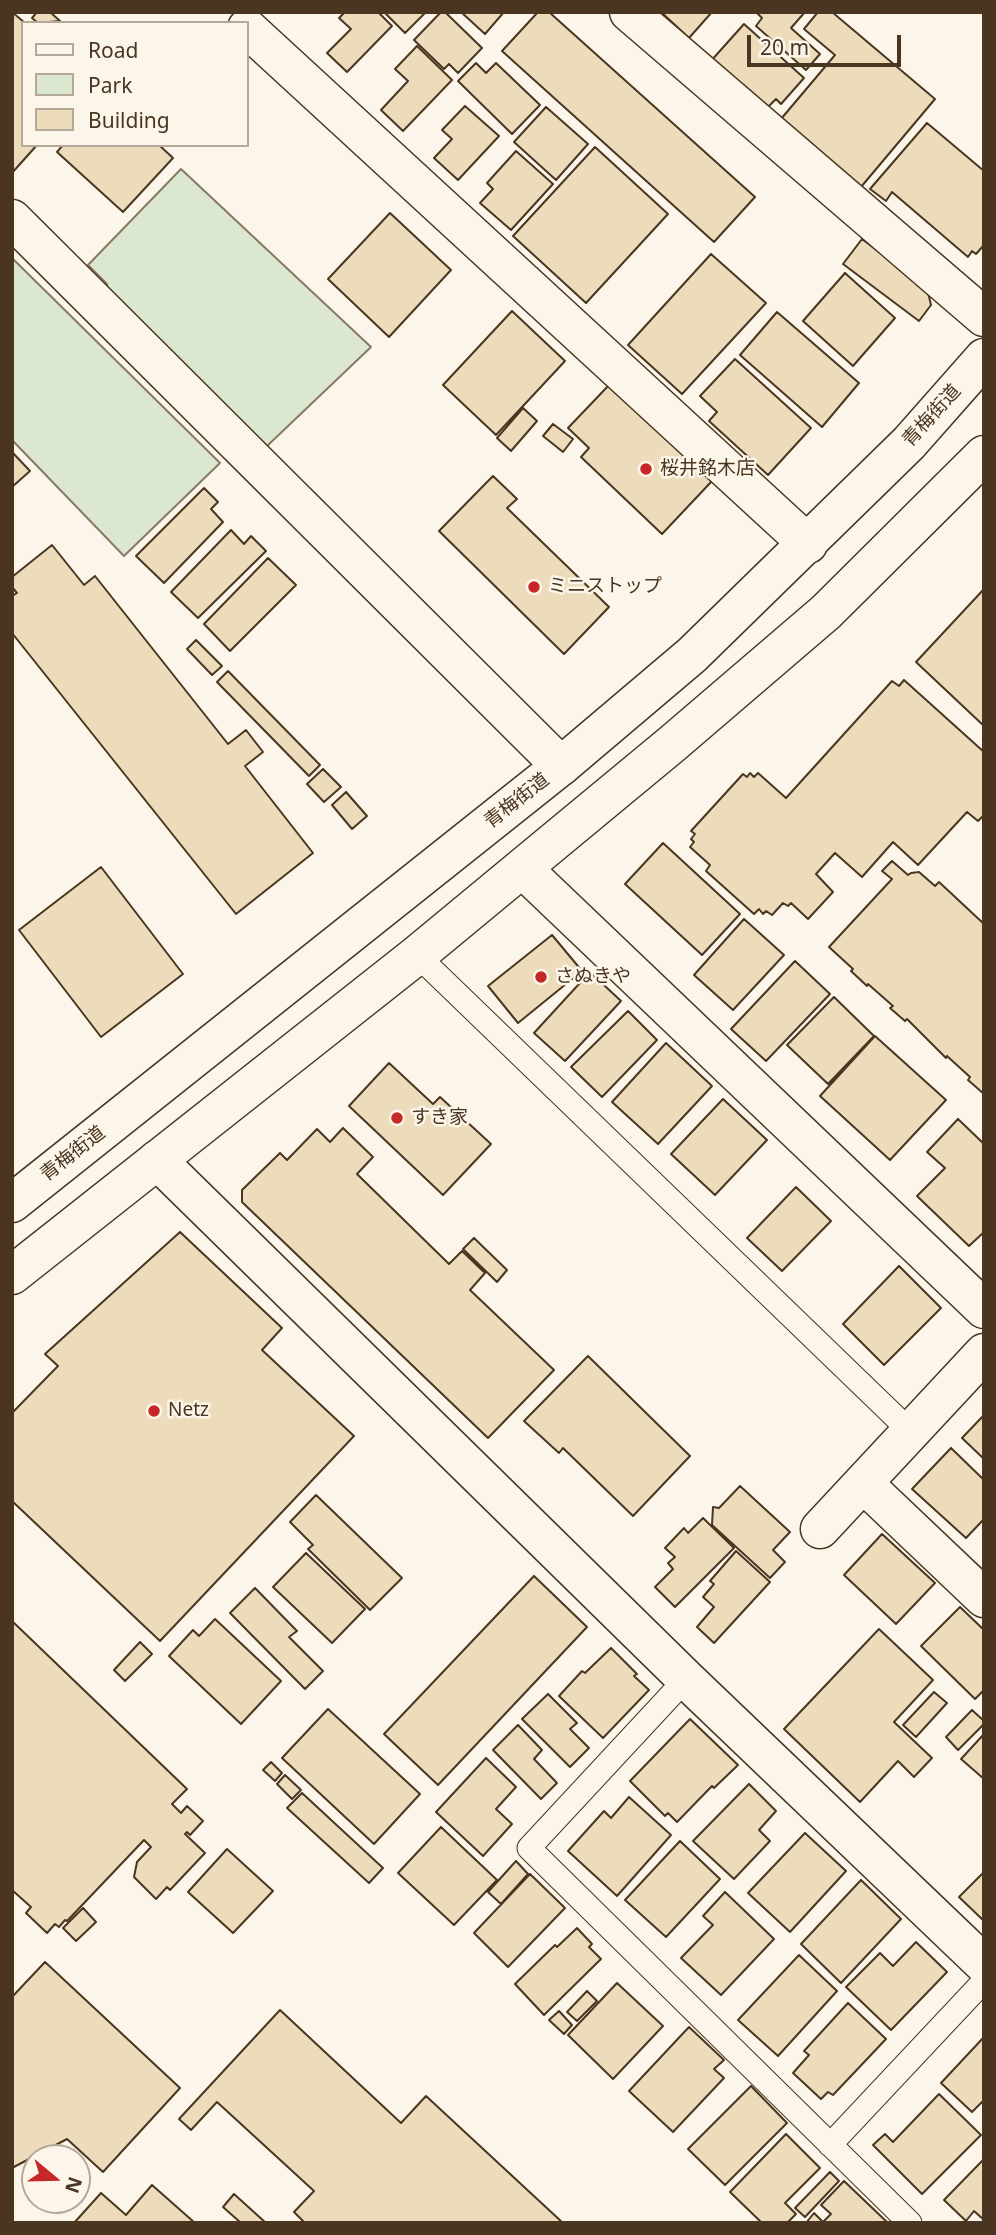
<!DOCTYPE html>
<meta charset="utf-8">
<style>
body{margin:0}
#map{position:relative;width:996px;height:2235px;overflow:hidden;background:#fbf6e9;font-family:"Noto Sans",sans-serif}
canvas{display:block}
.frame{position:absolute;inset:0;border:14px solid #4a3520;pointer-events:none}
.legend{position:absolute;left:21px;top:21px;width:228px;height:126px;box-sizing:border-box;background:#fbf6e9;border:2px solid #b4a999;margin:0;padding:9px 12px;list-style:none;font-size:21px;color:#4a3520}
.legend li{display:flex;align-items:center;gap:14px;height:35px}
.legend b{width:35px;border:2px solid #b4a999}
.north{position:absolute;left:21px;top:2144px;width:70px;height:70px;box-sizing:border-box;background:#fbf6e9;border:2px solid #b4a999;border-radius:50%;rotate:109deg;font-size:19px;font-weight:700;line-height:28px;text-align:center;color:#4a3520}
.north::after{content:'';display:block;margin:auto;width:24px;height:32px;background:#c62828;clip-path:polygon(50% 0,100% 100%,50% 72%,0 100%)}
.scale{position:absolute;left:747px;top:35px;width:154px;height:32px;box-sizing:border-box;border:4px solid #4a3520;border-top:0;padding-left:9px;font-size:21px;line-height:24px;white-space:nowrap;color:#4a3520;-webkit-text-stroke:5px #fbf6e9;paint-order:stroke}
</style>
<div id="map">
<canvas width="996" height="2235"></canvas>
<div class="frame"></div>
<ul class="legend">
<li><b style="height:9px;background:#fbf6e9"></b>Road</li>
<li><b style="height:19px;background:#dce7d0"></b>Park</li>
<li><b style="height:19px;background:#ecdcbc"></b>Building</li>
</ul>
<div class="north">N</div>
<div class="scale">20 m</div>
</div>
<script>
const context = document.querySelector('canvas').getContext('2d');
context.lineJoin = 'round';
function fillPath(path, color) {
  context.fillStyle = color;
  context.fill(path, 'evenodd');
}
function poly(rows) {
  const path = new Path2D();
  for (const r of rows) {
    path.moveTo(r[0], r[1]);
    for (let i = 2; i < r.length; i += 2) path.lineTo(r[i], r[i + 1]);
  }
  return path;
}
function stroke(path, color, width, dash) {
  context.strokeStyle = color;
  context.lineWidth = width;
  context.lineCap = dash ? 'butt' : 'round';
  context.setLineDash(dash || []);
  context.stroke(path);
}
function label(font, color, halo, rows, align = 'center') {
  context.font = font + ' "Noto Sans","Noto Sans JP",sans-serif';
  context.lineWidth = 5;
  context.setLineDash([]);
  context.textBaseline = 'middle';
  context.strokeStyle = halo;
  context.fillStyle = color;
  for (const [text, x, y, turn = 0] of rows) {
    context.save();
    context.translate(x, y);
    context.rotate((+turn || 0) * Math.PI / 180);
    context.textAlign = isNaN(turn) ? turn : align;
    if (halo) context.strokeText(text, 0, 0);
    context.fillText(text, 0, 0);
    context.restore();
  }
}
const green = poly([
 [181,169,371,347,266,447,108,294,107,284,88,265,181,169],
 [12,258,220,463,124,556,12,440,12,258]
]);
fillPath(green, '#dce7d0');
stroke(green, '#887966', 2);
const building = poly([
 [12,12,25,23,23,23,23,145,37,145,12,173,12,12],
 [37,12,50,12,60,21,38,23,32,18,37,12],
 [345,12,378,12,392,26,347,72,327,53,351,29,339,18,345,12],
 [384,12,426,12,405,33,384,12],
 [441,12,445,12,482,48,458,73,449,64,444,69,414,40,441,12],
 [461,12,504,12,485,34,461,12],
 [538,12,549,12,755,197,714,242,502,51,538,12],
 [661,12,712,12,689,38,661,12],
 [756,12,805,12,791,28,820,54,806,70,756,26,762,18,756,12],
 [818,12,832,12,935,99,861,187,781,119,835,55,804,29,818,12],
 [744,24,804,78,781,104,776,99,764,111,710,62,744,24],
 [417,46,452,80,403,131,381,110,408,81,395,69,417,46],
 [476,63,486,73,496,63,540,105,512,134,458,81,476,63],
 [465,106,499,136,458,180,434,158,452,139,442,130,465,106],
 [546,107,588,144,556,180,514,142,546,107],
 [927,123,984,171,984,245,976,254,972,251,968,257,892,192,886,201,870,189,927,123],
 [63,145,159,145,173,158,123,212,57,152,63,145],
 [595,147,668,214,586,303,513,236,595,147],
 [516,151,553,184,511,230,480,203,493,189,487,183,516,151],
 [390,213,451,270,389,337,328,279,390,213],
 [862,239,927,288,931,305,919,321,843,264,862,239],
 [711,254,766,303,682,394,628,345,711,254],
 [845,273,895,318,853,366,803,321,845,273],
 [512,311,565,361,496,435,443,385,512,311],
 [777,312,859,383,822,427,740,355,777,312],
 [735,359,811,428,768,475,709,421,717,412,700,396,735,359],
 [610,384,712,481,662,534,581,457,589,448,568,428,610,384],
 [523,408,537,421,511,451,497,438,523,408],
 [553,424,573,439,563,452,543,436,553,424],
 [12,452,30,471,12,487,12,452],
 [493,476,517,499,507,508,609,607,564,654,439,531,493,476],
 [204,488,218,502,211,509,223,522,164,583,136,556,204,488],
 [231,530,244,544,251,536,266,551,198,618,171,592,231,530],
 [52,545,84,585,95,576,228,744,246,730,263,752,245,766,313,853,236,914,12,633,12,596,17,593,12,587,12,577,52,545],
 [268,558,296,585,230,651,204,624,268,558],
 [984,589,984,726,916,662,984,589],
 [196,640,222,666,212,675,187,649,196,640],
 [228,671,320,765,309,776,217,682,228,671],
 [904,680,984,752,984,815,978,821,967,812,918,865,893,842,862,877,835,853,816,874,833,892,808,919,791,903,788,906,783,903,772,915,766,911,763,914,759,909,754,914,706,871,710,865,690,847,694,842,691,839,695,834,691,831,743,774,747,777,750,773,754,777,758,773,786,798,892,681,899,686,904,680],
 [323,769,341,787,324,802,307,784,323,769],
 [346,792,367,816,352,829,332,805,346,792],
 [663,843,740,914,702,955,625,884,663,843],
 [892,861,908,875,911,873,919,872,935,886,939,882,984,924,984,1094,968,1080,970,1077,947,1056,946,1058,907,1019,905,1021,890,1008,893,1006,868,984,867,986,851,971,853,969,829,947,892,879,882,871,892,861],
 [101,867,183,974,101,1037,19,930,101,867],
 [744,919,784,955,733,1010,694,975,744,919],
 [552,935,582,971,518,1023,488,986,552,935],
 [795,961,830,994,766,1061,731,1029,795,961],
 [590,972,621,1001,565,1061,534,1033,590,972],
 [834,997,874,1036,828,1084,787,1045,834,997],
 [628,1011,657,1040,602,1097,571,1067,628,1011],
 [875,1036,946,1100,890,1160,820,1096,875,1036],
 [666,1043,712,1086,658,1144,612,1102,666,1043],
 [389,1063,433,1104,440,1097,491,1144,443,1195,349,1106,389,1063],
 [723,1099,767,1140,715,1195,671,1154,723,1099],
 [958,1119,984,1144,984,1232,969,1246,917,1196,945,1168,927,1152,958,1119],
 [343,1128,373,1157,357,1174,449,1264,462,1251,485,1273,470,1290,554,1370,488,1438,242,1202,242,1190,280,1153,287,1160,317,1129,330,1142,343,1128],
 [796,1187,831,1221,782,1271,747,1238,796,1187],
 [180,1232,282,1328,262,1350,354,1436,160,1641,12,1501,12,1413,58,1366,45,1354,180,1232],
 [474,1238,507,1270,497,1282,463,1249,474,1238],
 [899,1266,941,1308,884,1365,843,1324,899,1266],
 [588,1356,690,1456,633,1516,563,1448,559,1453,524,1421,588,1356],
 [984,1415,984,1459,962,1438,984,1415],
 [951,1448,984,1480,984,1519,966,1538,912,1489,951,1448],
 [740,1486,790,1532,773,1550,785,1562,770,1578,712,1525,713,1507,719,1508,740,1486],
 [316,1495,402,1578,370,1610,308,1549,313,1545,290,1522,316,1495],
 [703,1518,734,1548,675,1607,655,1587,673,1569,668,1563,675,1557,665,1548,684,1528,688,1533,703,1518],
 [882,1534,935,1583,896,1624,844,1575,882,1534],
 [736,1551,770,1582,714,1643,697,1627,714,1607,703,1597,714,1584,710,1581,736,1551],
 [306,1553,365,1609,332,1643,273,1587,306,1553],
 [534,1576,587,1627,438,1785,384,1734,534,1576],
 [255,1588,297,1631,289,1637,323,1671,305,1689,230,1613,255,1588],
 [960,1607,984,1630,984,1690,975,1699,921,1646,960,1607],
 [215,1619,281,1681,241,1724,169,1656,193,1630,199,1636,215,1619],
 [12,1621,187,1789,172,1804,181,1813,187,1806,203,1821,190,1835,187,1832,185,1834,205,1853,170,1890,167,1887,156,1899,134,1877,137,1862,151,1847,144,1840,67,1921,65,1920,59,1927,55,1924,47,1933,26,1913,31,1907,12,1890,12,1621],
 [879,1629,933,1680,894,1722,932,1758,914,1777,898,1761,860,1802,784,1729,879,1629],
 [140,1642,152,1654,125,1681,114,1670,140,1642],
 [611,1648,637,1674,634,1676,649,1690,603,1738,559,1696,582,1671,585,1673,611,1648],
 [934,1692,947,1703,916,1737,903,1725,934,1692],
 [548,1694,577,1723,570,1729,589,1748,570,1767,522,1719,548,1694],
 [328,1709,420,1794,374,1844,282,1758,328,1709],
 [972,1710,984,1721,984,1724,958,1750,946,1737,972,1710],
 [690,1719,738,1765,714,1788,712,1786,677,1822,668,1813,665,1816,630,1781,690,1719],
 [518,1725,542,1750,534,1759,557,1783,541,1799,493,1750,518,1725],
 [984,1734,984,1779,961,1759,984,1734],
 [486,1758,516,1787,496,1809,512,1824,483,1856,436,1812,486,1758],
 [271,1762,282,1773,275,1781,263,1770,271,1762],
 [285,1775,301,1790,292,1799,277,1784,285,1775],
 [749,1784,776,1811,759,1830,770,1841,734,1879,693,1841,749,1784],
 [302,1793,383,1868,369,1883,287,1808,302,1793],
 [629,1797,671,1835,617,1896,568,1851,604,1811,611,1818,629,1797],
 [441,1827,497,1880,454,1925,398,1873,441,1827],
 [805,1833,846,1871,790,1932,748,1893,805,1833],
 [680,1841,720,1879,666,1937,625,1900,680,1841],
 [227,1849,273,1891,233,1933,188,1892,227,1849],
 [516,1861,528,1874,501,1904,488,1892,516,1861],
 [984,1872,984,1921,959,1897,984,1872],
 [530,1874,565,1908,508,1967,474,1933,530,1874],
 [861,1880,901,1919,841,1983,801,1944,861,1880],
 [725,1892,774,1939,721,1995,681,1958,713,1925,703,1916,725,1892],
 [83,1908,96,1922,76,1941,63,1928,83,1908],
 [577,1928,592,1944,589,1947,601,1959,544,2015,515,1984,555,1945,557,1947,577,1928],
 [916,1942,947,1972,891,2030,846,1987,880,1953,893,1966,916,1942],
 [799,1955,837,1991,778,2056,738,2020,799,1955],
 [45,1962,180,2088,103,2172,67,2139,12,2168,12,1997,45,1962],
 [617,1983,663,2026,613,2079,568,2035,617,1983],
 [587,1991,597,2001,577,2021,567,2012,587,1991],
 [848,2003,886,2039,833,2095,828,2092,821,2099,793,2073,809,2055,804,2051,848,2003],
 [280,2010,401,2123,426,2096,563,2223,305,2223,294,2212,314,2191,217,2102,191,2130,179,2119,280,2010],
 [559,2011,572,2025,564,2034,549,2020,559,2011],
 [689,2027,724,2060,714,2069,724,2078,673,2132,629,2091,689,2027],
 [984,2037,984,2103,982,2102,972,2112,941,2083,984,2037],
 [751,2086,787,2123,725,2185,688,2149,751,2086],
 [939,2094,981,2135,922,2194,873,2145,885,2134,893,2142,939,2094],
 [786,2134,820,2168,785,2203,796,2214,787,2223,762,2223,730,2192,786,2134],
 [984,2159,984,2220,974,2211,966,2221,944,2200,984,2159],
 [830,2172,839,2181,805,2217,795,2208,830,2172],
 [844,2181,888,2223,806,2223,814,2213,823,2222,831,2214,821,2205,844,2181],
 [152,2185,195,2223,74,2223,101,2193,126,2215,152,2185],
 [234,2194,266,2223,241,2223,223,2207,234,2194]
]);
fillPath(building, '#ecdcbc');
stroke(building, '#4a3520', 2);
const service = poly([
 [417,955,911,1432],
 [686,1679,529,1848,910,2223],
 [830,2145,984,1981]
]);
const minor = poly([
 [629,12,984,317],
 [247,28,808,544],
 [12,219,561,766],
 [523,869,984,1309],
 [157,1160,686,1679,984,1964],
 [863,1483,984,1598],
 [820,1529,984,1353]
]);
const primary = poly([
 [12,1203,561,766,692,655,909,443,984,358],
 [12,1275,417,955,672,744,826,612,984,455]
]);
stroke(service, '#4a3520', 25);
stroke(minor, '#4a3520', 41);
stroke(primary, '#4a3520', 41);
stroke(service, '#fbf6e9', 23);
stroke(minor, '#fbf6e9', 38);
stroke(primary, '#fbf6e9', 38);
for (const [x, y, r, color] of [
 [646,469,7,"#c62828"],
 [534,587,7,"#c62828"],
 [541,977,7,"#c62828"],
 [397,1118,7,"#c62828"],
 [154,1411,7,"#c62828"]
]) {
  const dot = new Path2D();
  dot.arc(x, y, r, 0, 2 * Math.PI);
  context.fillStyle = color;
  context.fill(dot);
  stroke(dot, '#fbf6e9', 2.5);
}
label('19px', '#4a3520', '#fbf6e9', [
 ["青梅街道",932,416,-48],
 ["青梅街道",517,801,-38],
 ["青梅街道",73,1154,-38]
]);
label('19px', '#4a3520', '#fbf6e9', [
 ["桜井銘木店",660,469],
 ["ミニストップ",548,587],
 ["さぬきや",555,977],
 ["すき家",411,1118],
 ["Netz",168,1411]
], 'left');
</script>
